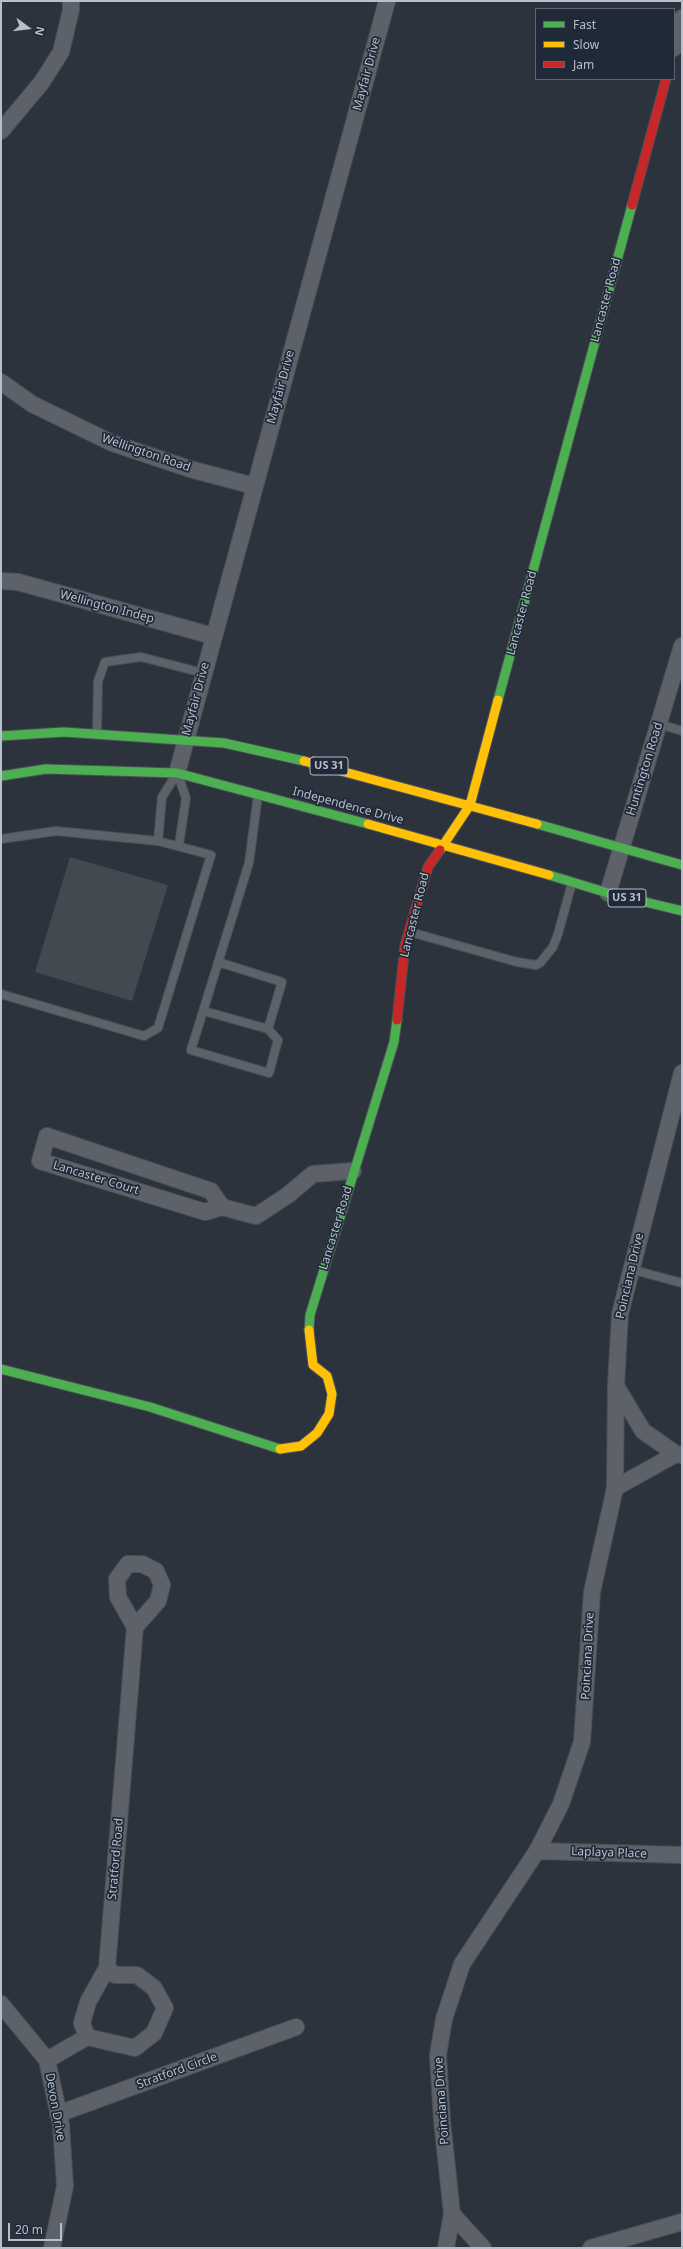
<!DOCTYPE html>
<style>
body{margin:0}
#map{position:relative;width:683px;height:2249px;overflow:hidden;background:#2c333c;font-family:"Noto Sans",sans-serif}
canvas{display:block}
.frame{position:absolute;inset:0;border:2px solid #b7bfcc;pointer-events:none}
.legend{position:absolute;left:535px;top:8px;width:140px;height:72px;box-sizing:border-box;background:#1f2937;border:1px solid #5c6573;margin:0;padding:5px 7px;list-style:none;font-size:12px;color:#b7bfcc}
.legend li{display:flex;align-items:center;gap:8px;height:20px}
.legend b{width:20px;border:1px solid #5c6573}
.north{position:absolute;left:8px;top:8px;width:40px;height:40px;-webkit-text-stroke:3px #1f2937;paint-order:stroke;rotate:105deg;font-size:11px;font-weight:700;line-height:16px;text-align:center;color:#b7bfcc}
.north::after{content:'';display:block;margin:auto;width:14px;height:18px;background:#b7bfcc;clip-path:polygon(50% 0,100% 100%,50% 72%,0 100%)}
.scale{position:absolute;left:8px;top:2223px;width:54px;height:18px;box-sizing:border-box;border:2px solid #b7bfcc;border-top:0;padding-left:5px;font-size:12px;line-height:14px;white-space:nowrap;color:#b7bfcc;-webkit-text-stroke:3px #1f2937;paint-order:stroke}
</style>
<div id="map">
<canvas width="683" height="2249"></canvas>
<div class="frame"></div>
<ul class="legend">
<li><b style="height:5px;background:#4caf50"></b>Fast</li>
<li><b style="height:5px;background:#ffc107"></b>Slow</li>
<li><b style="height:5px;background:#c62828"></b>Jam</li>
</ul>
<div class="north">N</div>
<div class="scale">20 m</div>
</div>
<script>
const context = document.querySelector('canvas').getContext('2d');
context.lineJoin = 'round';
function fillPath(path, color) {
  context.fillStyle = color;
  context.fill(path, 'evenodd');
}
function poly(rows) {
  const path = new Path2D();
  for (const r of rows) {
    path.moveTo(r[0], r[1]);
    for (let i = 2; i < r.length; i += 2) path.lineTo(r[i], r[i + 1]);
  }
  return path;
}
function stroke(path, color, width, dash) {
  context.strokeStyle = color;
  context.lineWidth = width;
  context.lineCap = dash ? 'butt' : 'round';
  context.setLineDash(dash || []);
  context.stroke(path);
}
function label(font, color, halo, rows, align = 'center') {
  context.font = font + ' "Noto Sans",sans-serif';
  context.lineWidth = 3.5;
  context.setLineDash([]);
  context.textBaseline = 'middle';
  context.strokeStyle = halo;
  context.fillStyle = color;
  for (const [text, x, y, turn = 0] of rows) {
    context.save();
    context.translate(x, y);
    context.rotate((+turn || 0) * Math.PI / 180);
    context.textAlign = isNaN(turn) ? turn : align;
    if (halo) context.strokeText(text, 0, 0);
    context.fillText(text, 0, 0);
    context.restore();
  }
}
fillPath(poly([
 [70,857,168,885,132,1001,35,972]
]), '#434951');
const lane = poly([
 [659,724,682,731],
 [97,733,98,681,105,662,141,657,203,673],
 [178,775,186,798,179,845],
 [1,839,56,831,158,841,211,855,158,1028,144,1036,1,994],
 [158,841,162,797,176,775],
 [410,932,517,962,536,965,540,963,553,947,558,934,572,883],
 [218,962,282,982,268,1029],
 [204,1011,268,1029,278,1040,269,1073,191,1050,249,863,258,795],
 [630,1269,682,1283]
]);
const street = poly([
 [674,48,682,18],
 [1,131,42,82,61,52,71,10,71,1],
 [1,382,32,404,112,443,190,469,254,486],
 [1,581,18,582,213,636],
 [177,773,387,1],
 [608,893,682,646],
 [222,1207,205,1212,40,1161,47,1136,211,1191,222,1207,256,1216,288,1195,313,1174,353,1171],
 [616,1386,643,1431,676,1454],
 [615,1488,676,1454,682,1455],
 [128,1564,142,1564,156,1571,162,1585,158,1601,135,1627,118,1597,117,1579,128,1564],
 [537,1851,682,1855],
 [1,2004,47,2060,61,2125,65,2186,52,2248],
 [87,2037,82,2023,88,2002,107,1968,135,1627],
 [87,2037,135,2048,154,2033,165,2008,154,1988,137,1975,115,1975,107,1968],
 [47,2060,87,2037],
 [58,2114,296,2027],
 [452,2214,483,2248],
 [446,2248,452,2214,442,2121,438,2055,444,2019,462,1964,537,1851,561,1804,582,1742,592,1592,615,1488,616,1385,620,1314,682,1073],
 [591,2248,682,2222]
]);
const fast = poly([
 [498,700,632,205],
 [1,736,64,732,224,743,304,761],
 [1,776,46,769,177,773,368,824],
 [537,824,682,865],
 [549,875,608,893,682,911],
 [309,1330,310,1315,394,1042,397,1020],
 [1,1369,150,1407,280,1449]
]);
const slow = poly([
 [304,761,537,824],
 [368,824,549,875],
 [440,850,470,805,498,700],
 [280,1449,301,1446,317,1433,329,1414,332,1394,327,1376,313,1365,309,1330]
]);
const jam = poly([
 [632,205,666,79],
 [397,1020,405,945,428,867,440,850]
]);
stroke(lane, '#4a4f56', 10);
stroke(street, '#4a4f56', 18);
stroke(fast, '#4a4f56', 11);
stroke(slow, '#4a4f56', 11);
stroke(jam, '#4a4f56', 11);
stroke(lane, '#5d6169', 8);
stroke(street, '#5d6169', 16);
stroke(fast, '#4caf50', 9);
stroke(slow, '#ffc107', 9);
stroke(jam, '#c62828', 9);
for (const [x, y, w] of [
 [329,766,38],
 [627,898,38]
]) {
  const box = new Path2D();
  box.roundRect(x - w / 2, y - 9, w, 18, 3);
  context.fillStyle = '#1f2937';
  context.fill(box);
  stroke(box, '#b7bfcc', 1);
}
label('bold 11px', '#b7bfcc', null, [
 ["US 31",329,766],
 ["US 31",627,898]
]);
label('12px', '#b7bfcc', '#1f2937', [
 ["Mayfair Drive",367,74,-75],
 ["Lancaster Road",606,300,-75],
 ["Mayfair Drive",281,387,-75],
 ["Wellington Road",146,453,19],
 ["Wellington Indep",107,607,15],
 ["Lancaster Road",522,613,-75],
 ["Mayfair Drive",196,699,-75],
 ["Huntington Road",645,769,-73],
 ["Independence Drive",348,806,15],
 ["Lancaster Road",415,915,-76],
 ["Lancaster Court",96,1178,17],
 ["Lancaster Road",336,1228,-73],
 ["Poinciana Drive",630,1276,-77],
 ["Poinciana Drive",588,1656,-87],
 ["Laplaya Place",609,1853,2],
 ["Stratford Road",116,1859,-85],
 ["Stratford Circle",177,2071,-20],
 ["Poinciana Drive",442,2101,-94],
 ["Devon Drive",55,2107,80]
]);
</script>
